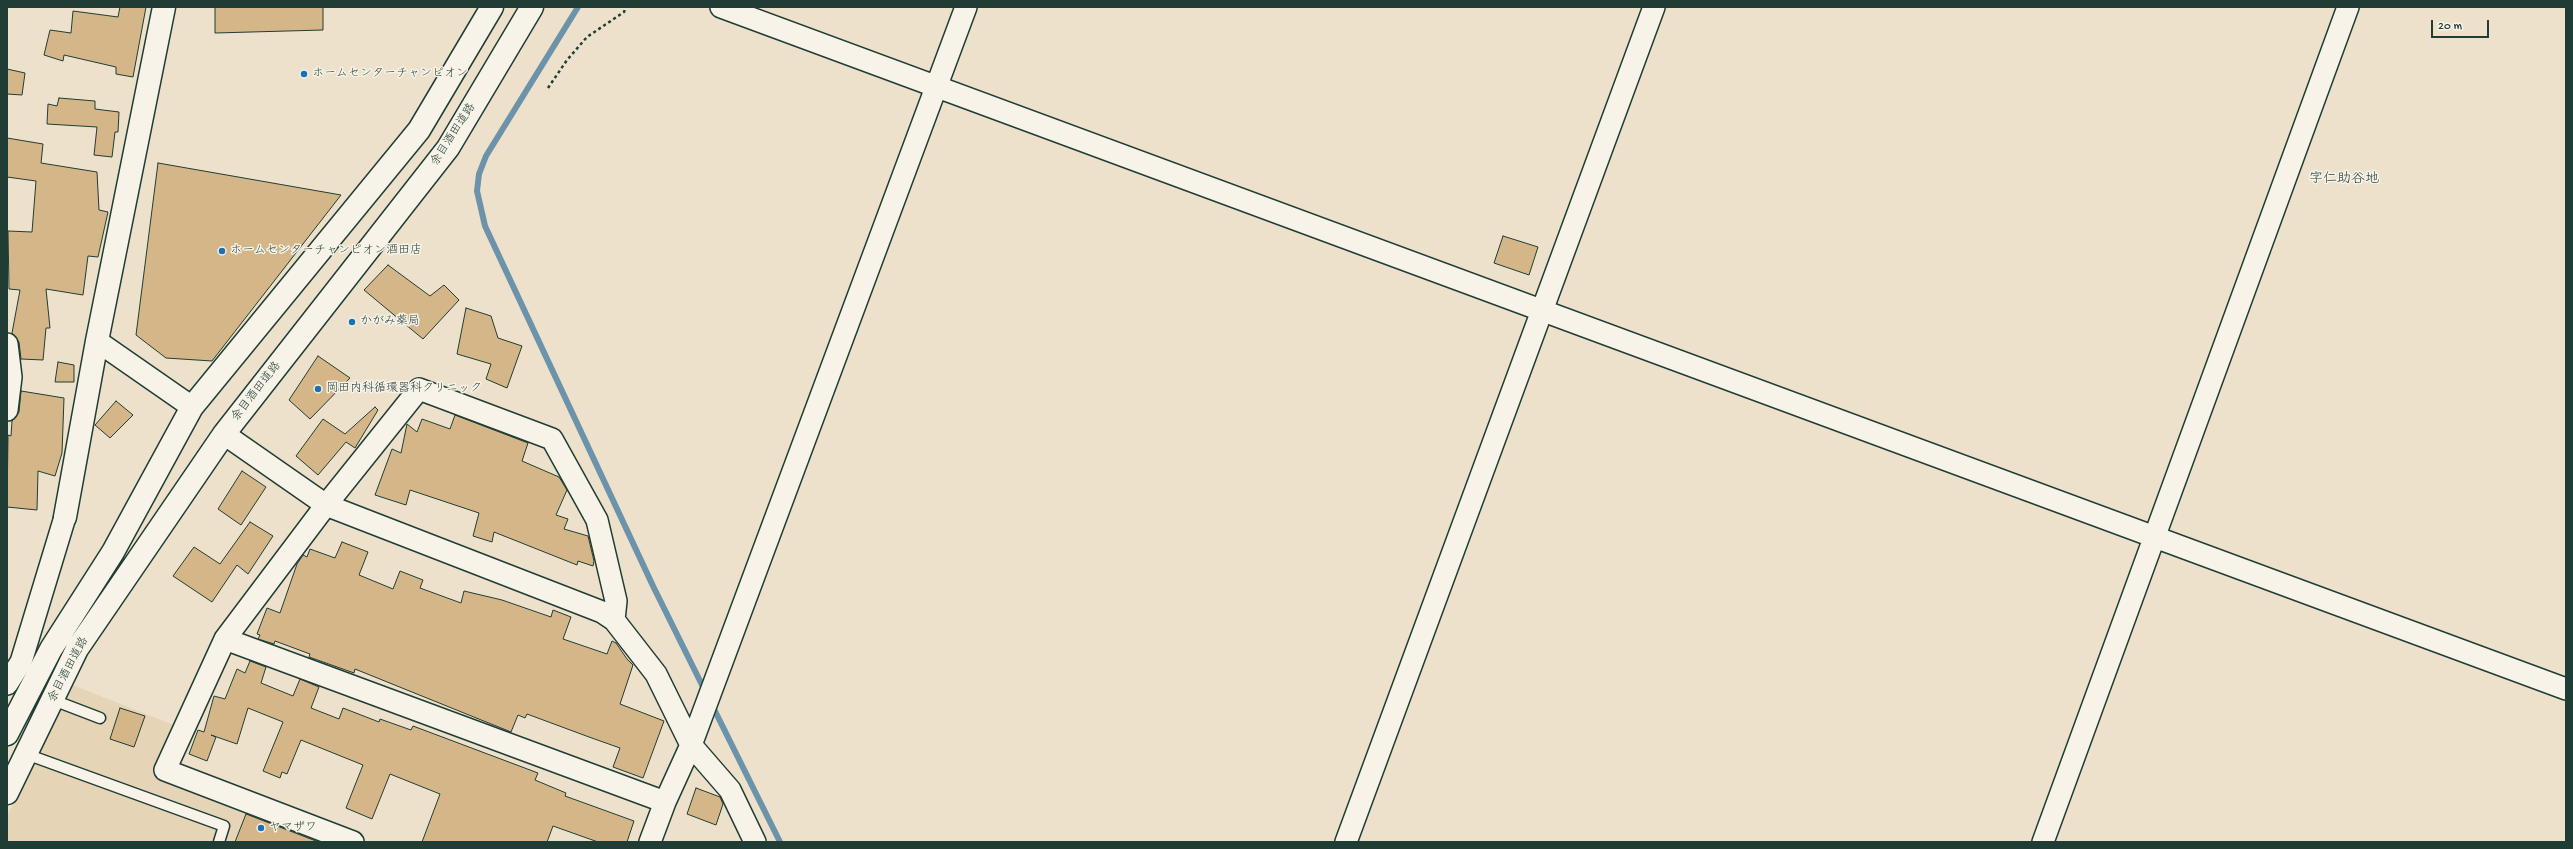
<!DOCTYPE html>
<meta charset="utf-8">
<style>
body{margin:0}
#map{position:relative;width:2573px;height:849px;overflow:hidden;background:#ede1cb;font-family:"Gochi Hand",sans-serif}
canvas{display:block}
.frame{position:absolute;inset:0;border:8px solid #1f3d34;pointer-events:none}
.scale{position:absolute;left:2431px;top:20px;width:58px;height:18px;box-sizing:border-box;border:2px solid #1f3d34;border-top:0;padding-left:5px;font-size:12px;line-height:14px;white-space:nowrap;color:#1f3d34;-webkit-text-stroke:3px #f7f3e8;paint-order:stroke}
</style>
<div id="map">
<canvas width="2573" height="849"></canvas>
<div class="frame"></div>
<div class="scale">20 m</div>
</div>
<script>
const context = document.querySelector('canvas').getContext('2d');
context.lineJoin = 'round';
function fillPath(path, color) {
  context.fillStyle = color;
  context.fill(path, 'evenodd');
}
function poly(rows) {
  const path = new Path2D();
  for (const r of rows) {
    path.moveTo(r[0], r[1]);
    for (let i = 2; i < r.length; i += 2) path.lineTo(r[i], r[i + 1]);
  }
  return path;
}
function stroke(path, color, width, dash) {
  context.strokeStyle = color;
  context.lineWidth = width;
  context.lineCap = dash ? 'butt' : 'round';
  context.setLineDash(dash || []);
  context.stroke(path);
}
function label(font, color, halo, rows, align = 'center') {
  context.font = font + ' "Gochi Hand","Klee One",sans-serif';
  context.lineWidth = 3;
  context.setLineDash([]);
  context.textBaseline = 'middle';
  context.strokeStyle = halo;
  context.fillStyle = color;
  for (const [text, x, y, turn = 0] of rows) {
    context.save();
    context.translate(x, y);
    context.rotate((+turn || 0) * Math.PI / 180);
    context.textAlign = isNaN(turn) ? turn : align;
    if (halo) context.strokeText(text, 0, 0);
    context.fillText(text, 0, 0);
    context.restore();
  }
}
fillPath(poly([
 [70,684,176,726,155,772,333,842,7,842,7,816,49,734]
]), '#e6d4b7');
stroke(poly([
 [578,7,486,156,479,174,477,191,485,226,653,586,705,691],
 [712,705,780,842]
]), '#6d93ab', 6);
const building = poly([
 [120,7,146,7,133,77,116,74,116,67,64,55,63,61,44,55,50,30,71,33,73,11,118,17,120,7],
 [215,7,323,7,323,30,215,33,215,7],
 [7,69,25,73,22,95,7,94,7,69],
 [59,98,95,101,95,109,119,112,118,132,115,132,112,157,94,155,97,127,47,124,48,104,57,106,59,98],
 [7,138,43,144,41,163,97,172,99,210,108,212,98,257,88,256,83,295,46,289,50,328,46,328,43,360,21,359,19,342,12,333,20,290,9,289,8,231,32,232,36,181,7,177,7,138],
 [158,163,341,195,212,361,166,358,136,335,158,163],
 [1503,236,1538,247,1529,275,1494,263,1503,236],
 [388,265,430,296,444,285,459,300,423,339,364,290,388,265],
 [466,308,491,316,498,338,522,346,507,388,486,379,491,364,457,354,466,308],
 [318,356,350,378,310,419,289,400,318,356],
 [58,362,74,365,74,382,55,382,58,362],
 [21,391,64,398,62,453,55,476,38,471,37,510,7,507,8,435,11,436,12,421,19,412,21,391],
 [116,401,133,415,110,438,95,425,116,401],
 [375,407,378,410,355,448,346,442,318,475,296,456,323,419,345,434,375,407],
 [455,415,528,443,522,461,559,477,567,490,556,515,568,519,564,529,588,536,594,561,593,566,578,561,577,565,494,532,492,542,473,536,479,513,410,490,406,505,375,495,392,449,401,453,407,424,417,432,422,419,450,429,455,415],
 [242,471,266,487,241,525,218,509,242,471],
 [250,522,273,536,248,574,237,565,212,602,173,576,194,547,220,564,250,522],
 [342,542,368,552,359,575,393,589,400,571,423,580,420,588,461,603,464,591,502,600,551,617,553,610,571,617,563,639,607,654,612,641,616,643,627,659,633,665,620,704,664,721,643,778,613,767,620,748,589,737,527,714,525,718,518,715,511,732,355,669,354,673,309,657,310,654,275,641,274,644,258,639,260,635,257,634,267,608,280,613,297,564,303,555,307,557,310,549,335,558,342,542],
 [250,661,266,667,261,683,293,696,300,679,319,687,311,708,339,719,343,708,379,722,380,719,411,730,413,726,538,773,535,780,566,793,565,796,634,821,627,842,598,842,553,826,547,842,422,842,440,794,390,774,372,819,346,808,363,765,301,740,287,774,282,772,280,778,263,771,283,722,248,708,237,744,211,735,216,737,207,761,189,754,198,730,204,732,214,696,225,699,237,669,245,673,250,661],
 [120,708,145,716,134,747,110,739,120,708],
 [696,788,720,797,723,804,716,825,687,814,696,788],
 [246,814,316,841,316,842,235,842,246,814]
]);
fillPath(building, '#d5b688');
stroke(building, '#1f3d34', 1);
const lane = poly([
 [53,700,100,718],
 [26,754,224,826,219,842]
]);
const street = poly([
 [721,7,2566,689],
 [97,341,192,407],
 [7,344,11,377,7,410],
 [224,434,326,505,602,612,614,620,656,674,691,745,730,790,755,842],
 [225,639,665,802],
 [7,684,21,662,65,517],
 [353,842,165,770,225,639,326,505,419,389,552,439,597,520,616,601,614,620],
 [650,842,665,802,691,745,966,7],
 [1346,842,1654,7],
 [2043,842,2348,7]
]);
const secondary = poly([
 [65,517,97,341,164,7]
]);
const highway = poly([
 [7,734,51,649,113,552,192,407,419,130,492,7],
 [7,793,77,649,224,434,448,148,532,7]
]);
stroke(lane, '#1f3d34', 13);
stroke(street, '#1f3d34', 24);
stroke(secondary, '#1f3d34', 25);
stroke(highway, '#1f3d34', 25);
stroke(poly([
 [548,88,567,60,587,37,624,12,626,7]
]), '#1f3d34', 2.5, [3, 3]);
stroke(lane, '#f7f3e8', 10);
stroke(street, '#f7f3e8', 21);
stroke(secondary, '#f7f3e8', 22);
stroke(highway, '#f7f3e8', 22);
for (const [x, y, r, color] of [
 [304,74,4,"#1f6fb2"],
 [222,251,4,"#1f6fb2"],
 [352,322,4,"#1f6fb2"],
 [318,389,4,"#1f6fb2"],
 [261,828,4,"#1f6fb2"]
]) {
  const dot = new Path2D();
  dot.arc(x, y, r, 0, 2 * Math.PI);
  context.fillStyle = color;
  context.fill(dot);
  stroke(dot, '#f7f3e8', 1.5);
}
label('12px', '#1f3d34', '#f7f3e8', [
 ["ホームセンターチャンピオン",312,74],
 ["ホームセンターチャンピオン酒田店",230,251],
 ["かがみ薬局",360,322],
 ["岡田内科循環器科クリニック",326,389],
 ["ヤマザワ",269,828]
], 'left');
label('12px', '#1f3d34', '#f7f3e8', [
 ["余目酒田道路",454,135,-57],
 ["余目酒田道路",257,392,-52],
 ["余目酒田道路",69,670,-62]
]);
label('14px', '#1f3d34', '#f7f3e8', [
 ["字仁助谷地",2344,180]
]);
</script>
